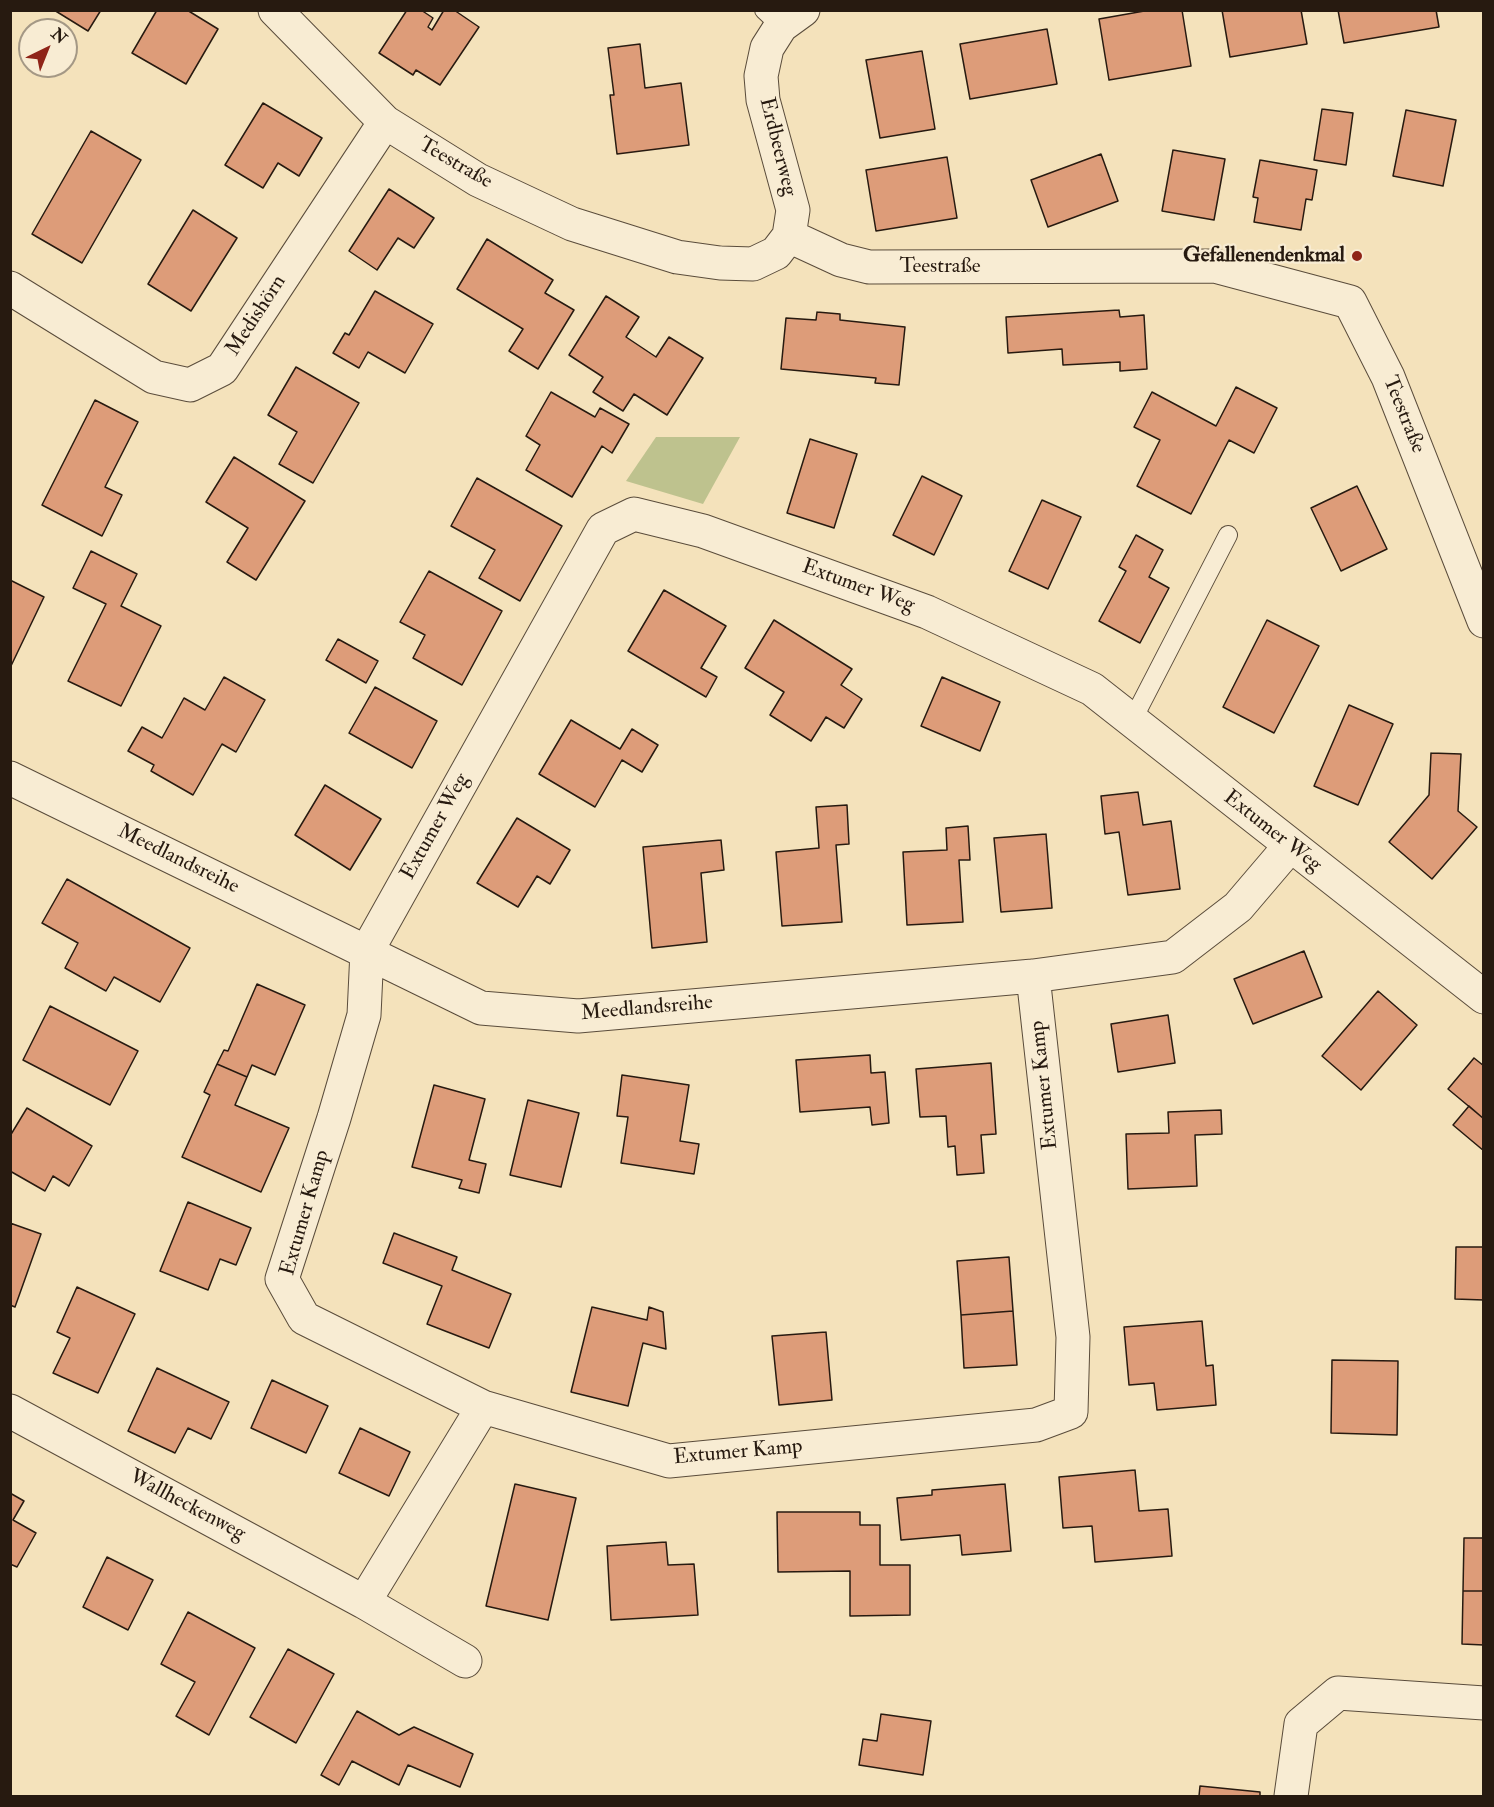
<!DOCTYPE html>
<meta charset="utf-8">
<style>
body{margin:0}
#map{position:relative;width:1494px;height:1807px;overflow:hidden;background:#f4e2bb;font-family:"IM FELL Double Pica",serif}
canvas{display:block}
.frame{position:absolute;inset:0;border:12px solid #271a10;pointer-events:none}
.north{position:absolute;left:18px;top:18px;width:60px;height:60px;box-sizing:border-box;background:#f8ecd3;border:2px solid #a49885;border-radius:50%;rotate:43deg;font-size:16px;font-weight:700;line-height:24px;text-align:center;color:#271a10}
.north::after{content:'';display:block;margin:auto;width:21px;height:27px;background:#8f2418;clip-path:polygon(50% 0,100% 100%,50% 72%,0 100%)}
</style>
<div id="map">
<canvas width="1494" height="1807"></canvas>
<div class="frame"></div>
<div class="north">N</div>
</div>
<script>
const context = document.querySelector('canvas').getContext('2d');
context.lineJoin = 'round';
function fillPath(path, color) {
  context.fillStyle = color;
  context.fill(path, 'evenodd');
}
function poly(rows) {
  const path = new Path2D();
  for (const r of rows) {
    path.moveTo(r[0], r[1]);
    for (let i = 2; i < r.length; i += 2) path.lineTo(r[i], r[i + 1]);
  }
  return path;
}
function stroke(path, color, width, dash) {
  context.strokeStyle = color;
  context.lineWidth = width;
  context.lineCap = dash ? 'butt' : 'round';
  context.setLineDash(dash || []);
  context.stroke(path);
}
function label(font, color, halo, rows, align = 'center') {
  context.font = font + ' "IM FELL Double Pica",serif';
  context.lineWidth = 4.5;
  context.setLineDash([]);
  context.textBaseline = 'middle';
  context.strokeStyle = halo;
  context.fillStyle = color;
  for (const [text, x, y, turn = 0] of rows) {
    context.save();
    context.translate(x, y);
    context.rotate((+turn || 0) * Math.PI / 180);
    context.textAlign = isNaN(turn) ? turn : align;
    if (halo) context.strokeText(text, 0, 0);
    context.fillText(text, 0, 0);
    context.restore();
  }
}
fillPath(poly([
 [656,437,740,437,703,504,626,481]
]), '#bec28e');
const building = poly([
 [54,10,101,10,88,31,54,10],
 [157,10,187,10,218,29,186,84,132,53,157,10],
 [407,10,421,10,433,18,428,27,432,30,444,10,454,10,479,27,440,85,416,70,413,75,379,53,407,10],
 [1150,10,1182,10,1191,66,1109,80,1099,19,1150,10],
 [1222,10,1301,10,1307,44,1230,57,1222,10],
 [1338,10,1436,10,1439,27,1344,43,1338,10],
 [1047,29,1057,84,970,99,960,44,1047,29],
 [640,44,645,88,681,83,689,145,617,154,610,95,614,95,608,48,640,44],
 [922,51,935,129,880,138,866,60,922,51],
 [263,103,322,138,299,176,278,163,263,188,225,165,263,103],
 [1322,109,1353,113,1346,165,1314,160,1322,109],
 [1406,110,1456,120,1443,186,1393,176,1406,110],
 [91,131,141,160,82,263,32,234,91,131],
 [1173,150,1225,159,1214,220,1162,211,1173,150],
 [1101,154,1118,201,1048,227,1031,180,1101,154],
 [947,157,957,218,876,231,866,170,947,157],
 [1260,160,1317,170,1312,200,1306,199,1301,230,1254,222,1258,198,1253,197,1260,160],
 [389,189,434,218,414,248,398,238,377,270,349,251,389,189],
 [193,210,237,238,191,311,148,284,193,210],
 [487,239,553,280,545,293,574,310,538,369,509,351,523,329,457,289,487,239],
 [375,291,433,324,405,373,368,352,359,368,333,353,345,333,349,335,375,291],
 [606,296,639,317,626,337,656,357,669,337,703,358,667,415,634,394,623,411,593,392,603,377,569,355,606,296],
 [1119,310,1120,317,1144,315,1147,369,1120,371,1120,362,1063,365,1062,349,1008,353,1006,317,1119,310],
 [817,312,840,314,840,320,905,327,899,385,875,383,876,378,781,369,786,318,816,320,817,312],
 [296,367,359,403,313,483,279,464,297,432,268,415,296,367],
 [1236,387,1277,408,1254,453,1229,440,1191,514,1137,486,1160,440,1134,427,1152,392,1216,426,1236,387],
 [551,392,595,417,600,408,629,424,612,453,602,446,572,497,526,470,540,445,526,436,551,392],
 [95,400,138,422,105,487,122,495,102,536,42,505,95,400],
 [810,439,857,454,834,528,787,513,810,439],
 [234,457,305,501,256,580,227,562,248,528,206,502,234,457],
 [922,476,962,496,934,555,893,535,922,476],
 [477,478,562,526,520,601,479,578,495,550,451,526,477,478],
 [1357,486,1387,549,1341,571,1311,508,1357,486],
 [1042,500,1081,517,1048,589,1009,571,1042,500],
 [1136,535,1163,550,1149,577,1169,588,1140,643,1099,621,1126,571,1119,567,1136,535],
 [91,551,137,574,121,606,161,626,121,706,68,681,106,604,73,588,91,551],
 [429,571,502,611,462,685,413,658,425,635,400,622,429,571],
 [10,580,44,597,10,668,10,580],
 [664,590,726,626,701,668,717,677,706,697,628,651,664,590],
 [774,620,852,669,841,685,862,699,844,728,826,717,811,741,770,715,784,692,745,668,774,620],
 [1267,620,1319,646,1274,733,1223,707,1267,620],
 [338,639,378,661,366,683,326,660,338,639],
 [224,677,265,700,236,752,222,744,193,795,151,771,154,765,128,751,142,727,162,738,184,698,205,710,224,677],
 [942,677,1000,702,980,751,921,726,942,677],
 [375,687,437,721,412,768,349,733,375,687],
 [1349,705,1393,724,1358,805,1314,786,1349,705],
 [571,720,620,749,632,729,658,745,642,772,622,760,595,807,539,774,571,720],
 [1431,753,1461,754,1458,811,1477,827,1432,879,1389,842,1429,795,1431,753],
 [325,785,381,819,350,870,295,835,325,785],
 [1138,792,1143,825,1171,821,1180,889,1128,895,1119,832,1105,834,1101,796,1138,792],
 [847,805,849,844,836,845,842,922,782,926,776,852,819,848,816,807,847,805],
 [517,818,570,850,550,884,537,876,518,907,477,883,517,818],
 [968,826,970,860,959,860,963,922,907,925,903,852,947,850,946,828,968,826],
 [1046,834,1052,908,1001,912,994,838,1046,834],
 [721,840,724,870,701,873,707,942,652,948,643,847,721,840],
 [67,879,190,948,160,1002,114,977,106,991,65,968,78,943,42,923,67,879],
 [1304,951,1322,997,1253,1024,1234,979,1304,951],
 [257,984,305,1005,275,1075,252,1065,247,1077,217,1064,224,1050,228,1051,257,984],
 [1378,991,1417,1025,1361,1090,1322,1056,1378,991],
 [50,1006,138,1051,110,1105,23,1060,50,1006],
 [1168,1015,1175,1063,1118,1072,1111,1024,1168,1015],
 [870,1055,871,1073,885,1072,889,1123,872,1125,870,1107,800,1112,796,1060,870,1055],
 [1474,1058,1484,1066,1484,1119,1448,1089,1474,1058],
 [991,1063,996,1134,981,1135,984,1173,957,1175,955,1146,948,1147,946,1116,920,1117,916,1069,991,1063],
 [217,1064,247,1077,235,1105,289,1128,261,1192,182,1157,210,1095,204,1092,217,1064],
 [622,1075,689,1085,680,1141,699,1144,694,1174,621,1163,628,1117,617,1116,622,1075],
 [434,1085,485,1099,469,1160,486,1164,479,1193,459,1188,462,1180,412,1167,434,1085],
 [528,1100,579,1113,561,1187,510,1175,528,1100],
 [1469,1106,1484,1119,1484,1151,1453,1125,1469,1106],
 [27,1108,92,1146,69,1186,53,1176,45,1191,10,1171,10,1136,27,1108],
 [1221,1110,1222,1134,1195,1135,1197,1186,1128,1189,1126,1134,1169,1133,1168,1112,1221,1110],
 [188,1202,251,1228,236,1265,220,1259,208,1290,160,1271,188,1202],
 [10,1223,41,1234,15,1307,10,1305,10,1223],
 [394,1233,457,1257,452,1270,511,1294,489,1348,427,1324,442,1286,383,1263,394,1233],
 [1456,1247,1484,1247,1484,1300,1455,1299,1456,1247],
 [1009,1257,1013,1311,961,1315,957,1261,1009,1257],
 [77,1287,135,1314,98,1393,53,1373,70,1338,57,1332,77,1287],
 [592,1307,647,1320,649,1307,663,1312,666,1349,643,1343,628,1406,571,1392,592,1307],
 [1013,1311,1017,1365,964,1368,961,1315,1013,1311],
 [1202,1321,1206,1366,1213,1365,1216,1405,1157,1410,1154,1383,1129,1385,1124,1327,1202,1321],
 [826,1332,832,1400,779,1405,772,1336,826,1332],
 [1332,1360,1398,1361,1397,1435,1331,1433,1332,1360],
 [157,1368,229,1402,211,1439,188,1428,175,1453,128,1431,157,1368],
 [272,1380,328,1406,306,1453,251,1428,272,1380],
 [360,1428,410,1452,389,1496,339,1473,360,1428],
 [1135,1470,1139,1511,1168,1509,1172,1556,1095,1562,1092,1526,1063,1528,1059,1477,1135,1470],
 [515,1484,576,1498,548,1620,486,1606,515,1484],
 [1005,1484,1011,1551,962,1555,960,1535,901,1540,897,1498,932,1495,932,1490,1005,1484],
 [10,1493,24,1501,13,1520,36,1533,17,1567,10,1564,10,1493],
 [777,1512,860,1512,860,1525,880,1525,880,1565,910,1565,910,1615,850,1616,850,1571,778,1572,777,1512],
 [1464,1538,1484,1538,1484,1591,1463,1591,1464,1538],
 [666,1542,668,1565,694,1564,698,1615,611,1620,607,1546,666,1542],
 [107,1557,153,1580,128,1630,83,1607,107,1557],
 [1463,1591,1484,1591,1484,1645,1462,1644,1463,1591],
 [188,1612,255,1648,209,1735,176,1716,195,1682,161,1664,188,1612],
 [288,1649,334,1674,296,1743,250,1717,288,1649],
 [357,1711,399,1735,414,1727,473,1754,460,1787,408,1765,399,1785,352,1761,339,1785,321,1775,357,1711],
 [881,1714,931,1721,923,1775,859,1765,863,1739,877,1741,881,1714],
 [1200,1786,1260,1792,1260,1796,1199,1796,1200,1786]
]);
fillPath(building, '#dd9c79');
stroke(building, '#271a10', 1.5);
const lane = poly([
 [764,10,781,26],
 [1132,721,1228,535]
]);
const street = poly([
 [275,10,385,122,478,180,572,224,677,257,720,263,753,264,776,253,789,236,841,260,869,267,1215,266,1350,302,1388,377,1484,621],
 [789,236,793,210,763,100,761,76,767,48,781,26,803,10],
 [10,288,154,377,190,385,222,369,385,122],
 [10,778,481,1008,578,1016,1033,976,1173,957,1238,907,1290,846],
 [1033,976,1073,1337,1071,1412,1036,1425,669,1461,483,1407,304,1318,282,1279,334,1118,364,1015,367,951,603,529,634,514,703,531,927,612,1092,689,1484,997],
 [10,1411,364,1602,465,1661],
 [364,1602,483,1407],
 [1291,1796,1301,1724,1338,1693,1484,1703]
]);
stroke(lane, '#5a4c3b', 20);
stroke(street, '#5a4c3b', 35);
stroke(lane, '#f8ecd3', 18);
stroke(street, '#f8ecd3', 33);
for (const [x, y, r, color] of [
 [1357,256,6,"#8f2418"]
]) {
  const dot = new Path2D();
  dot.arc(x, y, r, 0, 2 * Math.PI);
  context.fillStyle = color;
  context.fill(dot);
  stroke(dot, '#f8ecd3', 2);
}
label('21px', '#271a10', '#f8ecd3', [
 ["Erdbeerweg",777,147,76],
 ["Teestraße",455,164,30],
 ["Teestraße",940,267],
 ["Medishörn",257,316,-57],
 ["Teestraße",1403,415,68],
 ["Extumer Weg",858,587,20],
 ["Extumer Weg",436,827,-61],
 ["Extumer Weg",1272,832,38],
 ["Meedlandsreihe",178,860,26],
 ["Meedlandsreihe",647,1009,-5],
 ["Extumer Kamp",1045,1085,-96],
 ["Extumer Kamp",306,1213,-74],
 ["Extumer Kamp",738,1453,-5],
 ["Wallheckenweg",187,1506,28]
]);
label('bold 21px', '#271a10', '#f8ecd3', [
 ["Gefallenendenkmal",1345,256]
], 'right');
</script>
